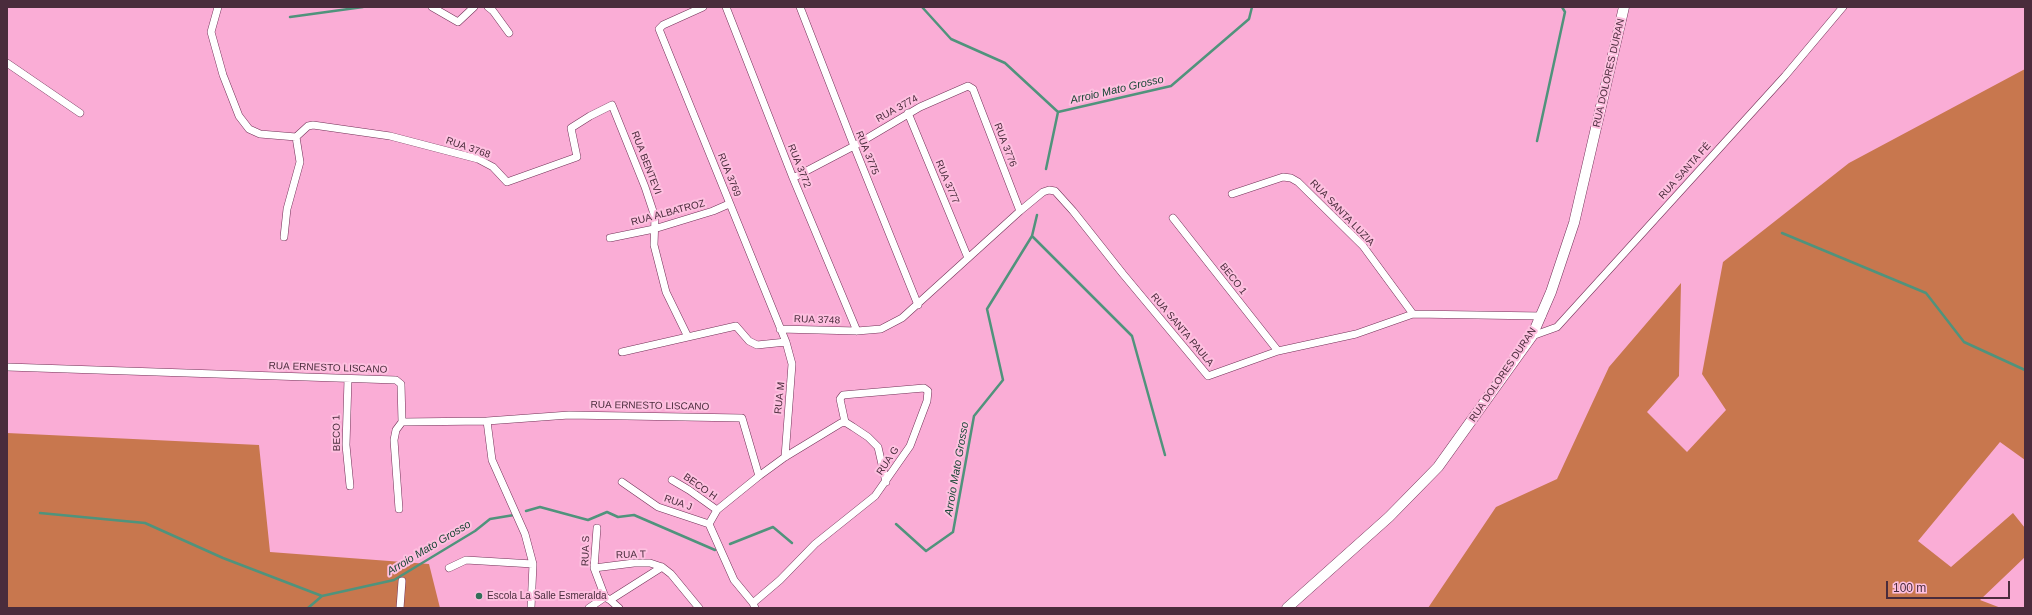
<!DOCTYPE html>
<meta charset="utf-8">
<style>
body{margin:0}
#map{position:relative;width:2032px;height:615px;overflow:hidden;background:#faadd6;font-family:Helvetica,sans-serif}
canvas{display:block}
.frame{position:absolute;inset:0;border:8px solid #4a2c3c;pointer-events:none}
.scale{position:absolute;left:1886px;top:581px;width:124px;height:18px;box-sizing:border-box;border:2px solid #4a2c3c;border-top:0;padding-left:5px;font-size:12px;line-height:14px;white-space:nowrap;color:#4a2c3c;-webkit-text-stroke:3px #fec0e0;paint-order:stroke}
</style>
<div id="map">
<canvas width="2032" height="615"></canvas>
<div class="frame"></div>
<div class="scale">100 m</div>
</div>
<script>
const context = document.querySelector('canvas').getContext('2d');
context.lineJoin = 'round';
function fillPath(path, color) {
  context.fillStyle = color;
  context.fill(path, 'evenodd');
}
function poly(rows) {
  const path = new Path2D();
  for (const r of rows) {
    path.moveTo(r[0], r[1]);
    for (let i = 2; i < r.length; i += 2) path.lineTo(r[i], r[i + 1]);
  }
  return path;
}
function stroke(path, color, width, dash) {
  context.strokeStyle = color;
  context.lineWidth = width;
  context.lineCap = dash ? 'butt' : 'round';
  context.setLineDash(dash || []);
  context.stroke(path);
}
function label(font, color, halo, rows, align = 'center') {
  context.font = font + ' Helvetica,sans-serif';
  context.lineWidth = 4;
  context.setLineDash([]);
  context.textBaseline = 'middle';
  context.strokeStyle = halo;
  context.fillStyle = color;
  for (const [text, x, y, turn = 0] of rows) {
    context.save();
    context.translate(x, y);
    context.rotate((+turn || 0) * Math.PI / 180);
    context.textAlign = isNaN(turn) ? turn : align;
    if (halo) context.strokeText(text, 0, 0);
    context.fillText(text, 0, 0);
    context.restore();
  }
}
fillPath(poly([
 [2025,69,2025,460,2000,442,1918,541,1951,567,2013,513,2025,528,2025,557,1980,600,2001,608,1428,608,1496,507,1557,479,1609,367,1681,283,1679,376,1647,412,1687,452,1726,410,1702,374,1723,262,1849,163],
 [7,433,259,445,270,552,429,564,440,608,7,608]
]), '#c8774e');
stroke(poly([
 [922,7,951,39,1005,63,1058,112],
 [290,17,363,7],
 [1537,141,1565,12,1562,7],
 [1046,169,1058,112,1171,86,1249,19,1252,7],
 [1782,233,1926,293,1964,342,2025,370],
 [1032,236,1132,336,1165,455],
 [526,511,540,507,588,520,607,512,618,517,634,515,715,550],
 [40,513,145,523,223,558,322,596],
 [896,524,926,551,953,532,974,416,1003,380,987,309,1032,236,1037,215],
 [730,544,773,527,792,543],
 [308,608,322,596,394,580,475,531,490,519,514,515]
]), '#50937c', 2.5);
const street = poly([
 [218,7,211,32,223,75,239,116,249,129,260,134,296,137,300,162,287,209,284,237],
 [432,7,458,22,474,7],
 [488,7,493,11,509,33],
 [726,7,793,178,857,331],
 [800,7,854,146,918,305],
 [7,63,80,113],
 [908,113,968,258],
 [296,137,308,126,313,125,390,136,478,159,493,167,507,182,577,157,571,128,590,116,612,105,645,187,655,217,654,245,666,292,687,335],
 [793,178,854,146,920,107,968,86,973,89,1020,211],
 [1232,194,1283,177,1291,178,1298,182,1363,246,1413,314],
 [1173,218,1278,351],
 [610,238,654,229,713,211,729,204],
 [780,329,857,331,881,329,902,318,1020,211,1043,192,1049,190,1055,191,1073,211,1123,274,1208,376,1278,351,1356,334,1413,314,1542,316],
 [1532,336,1557,327,1785,76,1843,7],
 [622,352,736,326,749,341,757,345,786,342,659,29,663,25,703,7],
 [7,367,396,380,401,384,402,422,487,421,569,415,742,418,759,476],
 [348,379,346,445,350,486],
 [487,421,492,460,525,534,533,564,531,608],
 [785,457,792,364,786,342],
 [672,480,689,490,717,510],
 [622,482,658,507,709,524],
 [399,509,394,440,396,430,402,422],
 [709,524,717,510,759,476,785,457,841,423,845,422,853,427,868,437,878,447,886,482],
 [709,524,734,580,753,603,755,608],
 [597,528,594,568,605,597],
 [449,568,466,560,533,564],
 [594,568,634,563,650,563,662,567,671,574,699,608],
 [610,600,619,608],
 [753,603,780,580,815,544,875,496,910,446,927,401,928,391,924,388,843,395,840,399,845,422],
 [400,608,402,581],
 [589,608,605,597,610,600,662,567]
]);
const secondary = poly([
 [1287,608,1389,517,1438,467,1532,336,1551,292,1574,223,1624,7]
]);
stroke(street, '#723157', 8);
stroke(secondary, '#723157', 11);
stroke(street, '#fff', 7);
stroke(secondary, '#fff', 10);
for (const [x, y, r, color] of [
 [479,596,4,"#336e58"]
]) {
  const dot = new Path2D();
  dot.arc(x, y, r, 0, 2 * Math.PI);
  context.fillStyle = color;
  context.fill(dot);
  stroke(dot, '#fec0e0', 1.5);
}
label('10px', '#4a2c3c', '#fec0e0', [
 ["RUA DOLORES DURAN",1609,73,-77],
 ["RUA 3774",897,109,-29],
 ["RUA 3776",1005,145,69],
 ["RUA 3768",468,148,19],
 ["RUA 3775",867,153,68],
 ["RUA BENTEVI",646,163,69],
 ["RUA 3772",799,166,68],
 ["RUA SANTA FÉ",1685,171,-48],
 ["RUA 3769",729,175,68],
 ["RUA 3777",947,182,67],
 ["RUA ALBATROZ",668,213,-15],
 ["RUA SANTA LUZIA",1342,213,46],
 ["BECO 1",1233,279,52],
 ["RUA 3748",817,320,2],
 ["RUA SANTA PAULA",1182,330,50],
 ["RUA ERNESTO LISCANO",328,368,2],
 ["RUA DOLORES DURAN",1503,375,-56],
 ["RUA M",780,398,-84],
 ["RUA ERNESTO LISCANO",650,406,1],
 ["BECO 1",337,433,-91],
 ["RUA G",888,461,-56],
 ["BECO H",700,487,35],
 ["RUA J",678,503,19],
 ["RUA S",586,551,-88],
 ["RUA T",631,555,-2]
]);
label('10px', '#4a2c3c', '#fec0e0', [
 ["Escola La Salle Esmeralda",487,596]
], 'left');
label('italic 11px', '#184635', '#fec0e0', [
 ["Arroio Mato Grosso",1117,90,-13],
 ["Arroio Mato Grosso",957,469,-80],
 ["Arroio Mato Grosso",429,548,-31]
]);
</script>
